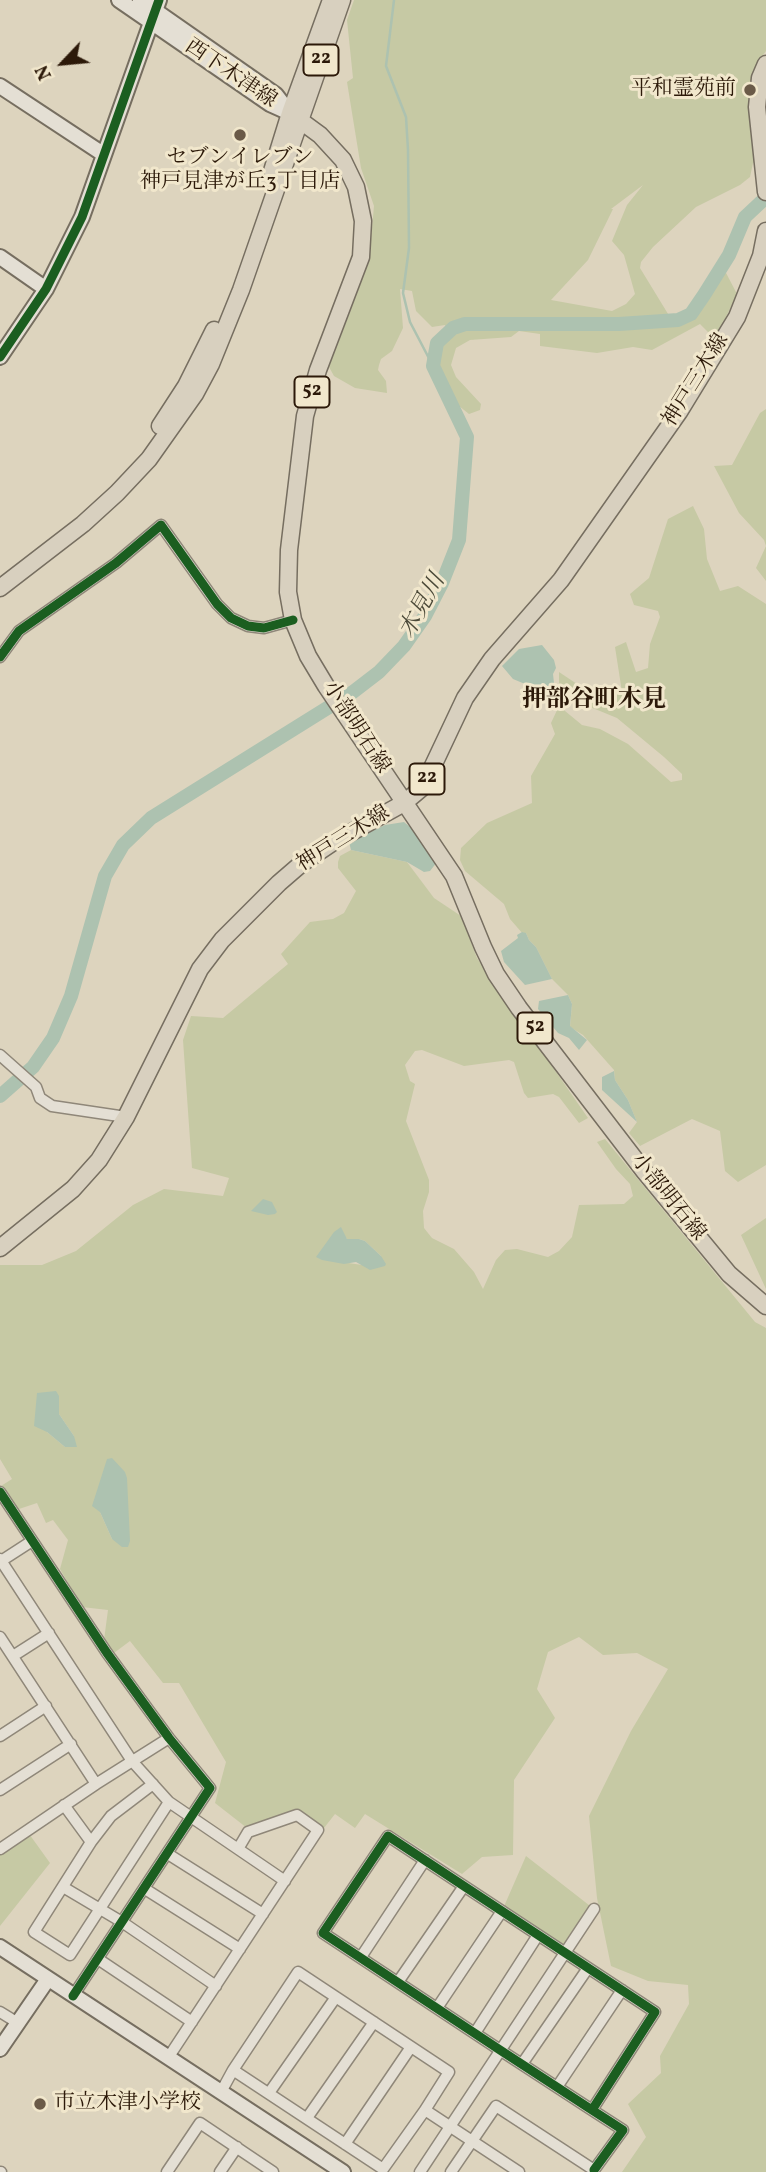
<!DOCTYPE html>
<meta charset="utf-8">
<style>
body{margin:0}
#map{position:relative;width:766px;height:2172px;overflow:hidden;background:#ddd4be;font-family:Vollkorn,serif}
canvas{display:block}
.north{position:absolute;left:28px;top:28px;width:70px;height:70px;-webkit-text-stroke:5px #f1e7cc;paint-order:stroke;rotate:244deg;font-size:19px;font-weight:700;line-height:28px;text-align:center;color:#2c1909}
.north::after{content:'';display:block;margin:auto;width:24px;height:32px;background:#2c1909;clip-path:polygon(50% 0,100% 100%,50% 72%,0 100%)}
</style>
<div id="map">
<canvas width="766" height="2172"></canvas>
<div class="north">N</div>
</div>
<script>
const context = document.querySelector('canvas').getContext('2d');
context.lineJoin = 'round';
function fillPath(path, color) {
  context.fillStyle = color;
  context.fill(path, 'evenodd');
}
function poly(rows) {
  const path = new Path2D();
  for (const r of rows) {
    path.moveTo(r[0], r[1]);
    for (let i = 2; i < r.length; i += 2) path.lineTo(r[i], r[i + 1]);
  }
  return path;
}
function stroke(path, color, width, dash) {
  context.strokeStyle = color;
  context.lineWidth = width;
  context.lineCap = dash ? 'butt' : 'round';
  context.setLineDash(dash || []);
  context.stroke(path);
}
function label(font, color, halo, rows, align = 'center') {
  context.font = font + ' Vollkorn,"Noto Serif JP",serif';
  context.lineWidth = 6;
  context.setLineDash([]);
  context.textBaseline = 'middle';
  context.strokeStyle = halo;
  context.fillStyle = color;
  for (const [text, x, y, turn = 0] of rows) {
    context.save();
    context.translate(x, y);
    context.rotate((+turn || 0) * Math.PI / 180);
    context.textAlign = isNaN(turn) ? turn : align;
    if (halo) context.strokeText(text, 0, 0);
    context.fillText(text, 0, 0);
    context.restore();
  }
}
fillPath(poly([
 [354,0,766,0,766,51,759,61,757,161,753,163,750,177,740,185,696,207,653,247,641,262,640,268,676,327,695,317,725,271,737,294,713,344,712,336,700,324,652,350,633,347,597,353,540,346,540,334,519,331,511,337,470,340,456,348,451,365,456,377,481,404,480,410,469,414,459,406,439,366,440,347,449,337,445,325,432,327,416,311,412,291,400,289,403,328,392,351,381,359,379,365,378,370,386,381,387,393,355,388,334,376,329,367,369,262,374,206,361,168,347,82,353,78,347,20],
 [643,185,627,205,612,241,624,255,635,294,626,304,612,311,551,300,588,260,613,209,611,209],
 [766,409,766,581,756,568,766,546,764,540,739,513,714,466,732,465,760,413],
 [693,506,704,529,707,559,720,591,738,586,766,604,766,1165,738,1182,725,1171,720,1131,692,1119,640,1146,629,1133,637,1122,628,1100,615,1080,614,1070,583,1035,570,1027,572,1004,568,995,552,979,536,947,529,940,526,933,523,934,510,919,504,904,465,871,460,860,461,848,487,823,532,803,531,776,555,734,551,723,559,706,582,725,600,729,628,744,671,782,682,780,682,774,664,757,617,718,578,702,559,684,559,672,592,694,622,692,615,647,626,642,636,672,648,668,650,644,660,617,658,611,634,605,630,594,649,578,668,519],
 [351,850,407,862,434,898,461,916,477,958,588,1118,579,1123,559,1097,553,1094,528,1098,524,1093,514,1062,509,1060,464,1066,422,1050,415,1051,405,1065,410,1081,415,1084,406,1121,429,1180,429,1192,423,1211,424,1228,432,1238,454,1249,474,1272,483,1289,496,1260,505,1250,517,1249,548,1257,559,1251,572,1237,579,1205,624,1204,633,1196,630,1184,616,1169,597,1142,605,1139,755,1322,766,1328,766,2172,622,2172,646,2137,628,2104,661,2073,660,2056,689,2004,688,1985,648,1981,611,1966,597,1898,589,1816,631,1731,668,1669,637,1653,603,1655,579,1637,548,1652,537,1689,555,1718,514,1780,513,1855,482,1857,462,1874,365,1814,355,1828,335,1814,324,1828,294,1810,247,1828,215,1803,226,1762,179,1683,163,1683,130,1641,114,1653,104,1640,108,1610,82,1607,60,1569,68,1540,53,1520,46,1523,37,1503,16,1510,1,1486,12,1479,0,1459,0,1265,42,1265,76,1251,133,1205,164,1189,223,1196,229,1178,192,1168,183,1040,191,1016,223,1018,288,964,281,954,310,922,333,919,344,913,356,891,338,868,338,862,340,856],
 [341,1231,347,1239,359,1239,365,1241,381,1256,362,1265,328,1260],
 [59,1396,59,1414,74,1436,65,1447,47,1432],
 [100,1512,128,1535,130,1541,112,1539],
 [766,1218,766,1289,741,1235],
 [27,1831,50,1863,0,1926,0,1849],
 [526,1856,594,1909,564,1952,502,1911]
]), '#c6c9a4');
fillPath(poly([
 [542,645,554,660,556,668,553,674,554,683,563,691,568,699,565,701,551,697,545,699,535,697,525,684,513,679,502,666,519,649],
 [404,822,416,832,437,862,430,871,424,872,407,862,351,850,349,842,385,825],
 [522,932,526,933,529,940,536,947,552,979,525,985,504,962,501,951,518,938,517,935],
 [568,995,572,1004,570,1026,587,1040,579,1050,569,1038,558,1033,538,1009,539,1001],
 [614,1071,615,1080,628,1100,637,1122,602,1090,602,1077],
 [263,1199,272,1202,277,1212,275,1214,268,1215,251,1211],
 [341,1227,347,1239,359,1239,365,1241,381,1256,386,1264,385,1266,370,1270,356,1262,344,1264,322,1260,316,1257,334,1232],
 [56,1391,59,1396,59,1414,74,1436,77,1447,65,1447,47,1432,34,1426,37,1393],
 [112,1458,125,1472,127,1478,130,1541,128,1547,122,1547,112,1539,100,1512,92,1506,107,1459]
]), '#adc2b0');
stroke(poly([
 [394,0,386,66,406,117,408,150,409,248,403,293,410,322,433,366]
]), '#adc2b0', 2.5);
stroke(poly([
 [0,1096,33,1067,53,1038,71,996,105,876,123,845,151,818,353,692,379,672,404,646,425,616,442,583,459,540,467,437,433,366,437,343,453,328,465,324,619,324,678,320,691,314,704,295,729,255,745,217,761,202]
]), '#adc2b0', 14);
const street = poly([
 [0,657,19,631,116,563,161,525,217,604,231,618,248,626,264,628,293,620],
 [0,1055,36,1087,40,1098,52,1106,126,1117],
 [0,1492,107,1653,169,1738,210,1788,73,1996],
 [0,1559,132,1761,169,1802,285,1881],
 [1,1561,32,1541],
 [0,1637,96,1784,0,1849],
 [13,1656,49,1633],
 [0,1736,46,1706],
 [96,1784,169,1738],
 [153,1784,111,1816,91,1842,34,1932,70,1955,169,1802],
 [0,1790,71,1744],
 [64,1805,91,1842],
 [168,1854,263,1914],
 [63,1887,122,1922,216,1986],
 [145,1889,240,1949],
 [361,1957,425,1860],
 [98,1959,192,2022],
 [398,1982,464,1886],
 [437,2008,502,1911],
 [0,2012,18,2023],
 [475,2033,538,1935],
 [168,2058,318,1830,297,1815,248,1832,238,1849],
 [522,2064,588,1968],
 [233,2070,298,1972,449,2072,425,2110],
 [557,2087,622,1990],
 [221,2092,233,2070,383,2169,425,2110,519,2172],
 [269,2093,336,1997],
 [592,2110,655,2012,388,1836,323,1933,500,2050,592,2110,623,2130,594,2170],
 [307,2118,374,2022],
 [345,2144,411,2047],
 [0,2172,1,2172],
 [167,2172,200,2123,273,2172],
 [220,2172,237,2147],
 [420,2172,594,1909],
 [451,2172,496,2106,594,2170,593,2172]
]);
const secondary = poly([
 [119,0,270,104,290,113],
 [140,0,276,95,289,112],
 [0,86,103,154],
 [0,257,46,289],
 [0,357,46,289,82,217,159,0],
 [0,1947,343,2172],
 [0,2049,48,1979]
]);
const primary = poly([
 [766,64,760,78,757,107,766,192],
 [290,113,320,135,343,160,356,187,363,221,361,257,318,370,305,416,289,550,288,592,293,620,308,656,326,686,454,876,483,947,496,974,519,1008,644,1171,729,1274,766,1306],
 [272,171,290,113,331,0],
 [160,426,186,386,214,330],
 [0,588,83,524,117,493,149,459,195,394,211,364,241,290,342,0],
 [0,1248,73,1189,99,1160,126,1117,200,969,222,940,279,883,301,864,332,843,404,803,423,787,465,698,492,659,561,580,679,412,737,317,761,256,766,231]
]);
stroke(street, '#8f8779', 13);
stroke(secondary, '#766e60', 18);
stroke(primary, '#766e60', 19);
stroke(street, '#e4dfd4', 10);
stroke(secondary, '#e4dfd4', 14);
stroke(primary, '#d8d0bf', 16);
stroke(poly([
 [0,357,46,289,82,217,159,0],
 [0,657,19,631,116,563,161,525,217,604,231,618,248,626,264,628,293,620],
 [0,1492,107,1653,169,1738,210,1788,73,1996],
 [592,2110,655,2012,388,1836,323,1933,500,2050,592,2110,623,2130,594,2170]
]), '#1b5e20', 9);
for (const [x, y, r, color] of [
 [750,90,7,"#6a5a48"],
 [240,135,7,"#6a5a48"],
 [40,2104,7,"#6a5a48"]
]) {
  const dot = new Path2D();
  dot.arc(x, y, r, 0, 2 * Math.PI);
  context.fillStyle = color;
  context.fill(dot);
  stroke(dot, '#f1e7cc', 2.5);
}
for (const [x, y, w] of [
 [321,60,35],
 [312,392,35],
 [427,779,35],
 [535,1028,35]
]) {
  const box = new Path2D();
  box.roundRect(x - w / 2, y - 15.5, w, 31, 5);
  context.fillStyle = '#f1e7cc';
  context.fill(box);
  stroke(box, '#2c1909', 2);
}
label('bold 19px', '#2c1909', null, [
 ["22",321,60],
 ["52",312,392],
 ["22",427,779],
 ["52",535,1028]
]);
label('21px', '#2c1909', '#f1e7cc', [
 ["西下木津線",230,75,34],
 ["神戸三木線",697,381,-58],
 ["小部明石線",355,728,57],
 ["神戸三木線",344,840,-32],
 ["小部明石線",667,1198,51]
]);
label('21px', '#2c1909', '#f1e7cc', [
 ["平和霊苑前",736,90],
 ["セブンイレブン",240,159,"center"],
 ["神戸見津が丘3丁目店",240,183,"center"],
 ["市立木津小学校",54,2104,"left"]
], 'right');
label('italic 23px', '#4c4a39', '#f1e7cc', [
 ["木見川",424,607,-61]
]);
label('bold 24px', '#2c1909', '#f1e7cc', [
 ["押部谷町木見",594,702]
]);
</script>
